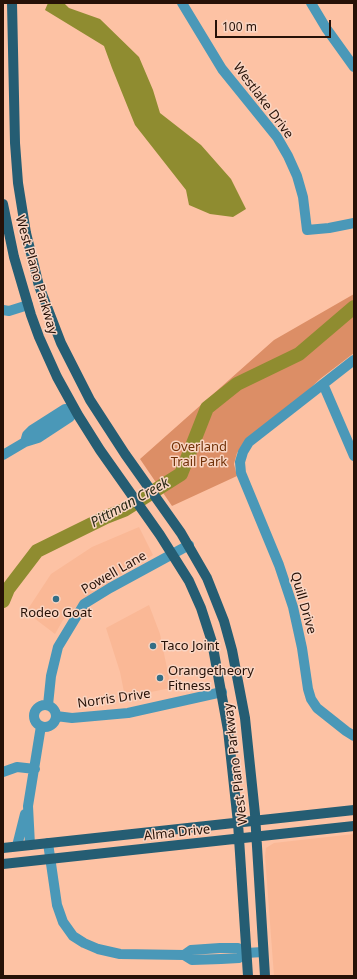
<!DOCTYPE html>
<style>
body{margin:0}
#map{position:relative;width:357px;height:979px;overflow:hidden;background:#fdc2a4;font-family:"Noto Sans",sans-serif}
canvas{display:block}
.frame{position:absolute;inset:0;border:4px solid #261107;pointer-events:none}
.scale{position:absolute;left:215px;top:20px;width:116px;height:18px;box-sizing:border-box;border:2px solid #261107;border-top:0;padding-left:5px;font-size:12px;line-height:14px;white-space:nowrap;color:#261107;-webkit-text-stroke:3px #f9d5c3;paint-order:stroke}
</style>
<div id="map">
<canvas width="357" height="979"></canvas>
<div class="frame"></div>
<div class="scale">100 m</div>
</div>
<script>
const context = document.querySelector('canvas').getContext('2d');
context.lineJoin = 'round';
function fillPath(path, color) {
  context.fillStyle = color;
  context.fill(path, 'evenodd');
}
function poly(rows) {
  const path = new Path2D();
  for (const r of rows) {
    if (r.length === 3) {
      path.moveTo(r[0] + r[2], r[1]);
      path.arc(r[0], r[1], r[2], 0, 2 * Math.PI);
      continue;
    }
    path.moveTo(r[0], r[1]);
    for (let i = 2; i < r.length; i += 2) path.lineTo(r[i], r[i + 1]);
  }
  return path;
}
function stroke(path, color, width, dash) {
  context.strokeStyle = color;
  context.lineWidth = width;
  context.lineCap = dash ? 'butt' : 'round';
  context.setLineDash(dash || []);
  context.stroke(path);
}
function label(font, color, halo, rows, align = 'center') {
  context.font = font + ' "Noto Sans",sans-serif';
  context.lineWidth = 3;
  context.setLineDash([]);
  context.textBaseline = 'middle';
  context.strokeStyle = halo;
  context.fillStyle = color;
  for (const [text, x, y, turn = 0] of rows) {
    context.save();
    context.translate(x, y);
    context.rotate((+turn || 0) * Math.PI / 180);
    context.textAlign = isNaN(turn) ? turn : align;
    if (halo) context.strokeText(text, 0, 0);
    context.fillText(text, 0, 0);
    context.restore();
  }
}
fillPath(poly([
 [139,527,153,555,87,596,63,620,55,634,26,612,51,574,92,547],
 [149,605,160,634,171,688,125,697,120,672,106,628],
 [354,834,354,976,274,976,265,856,266,848,274,843]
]), '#fab896');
fillPath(poly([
 [354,294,354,353,320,379,279,418,243,444,237,453,234,464,237,476,172,506,140,459,274,340]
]), '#dc8e66');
fillPath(poly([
 [48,3,64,3,69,8,100,19,139,57,153,90,160,113,201,145,231,179,246,209,233,217,210,214,189,205,186,190,135,125,112,68,104,46,45,10]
]), '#8f8c30');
stroke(poly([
 [3,601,8,589,37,551,106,517,124,510,181,474,207,408,237,384,299,354,354,307]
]), '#8f8c30', 14);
stroke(poly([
 [182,3,222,69,277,137,288,156,297,176,303,197,307,230,329,228,354,223],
 [311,3,326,28,354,67],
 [3,310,9,311,28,305],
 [354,360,249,442,243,452,240,462,241,473,279,565,293,607,302,648,308,689,311,699,317,708,346,731,354,736],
 [323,384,354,456],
 [3,455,25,442,38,438,70,417,74,409,65,409,32,430,27,435,25,442],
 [48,705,51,676,58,647,84,604,110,588,189,545],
 [45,716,11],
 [56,716,72,718,128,713,222,692],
 [3,772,17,767,35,769],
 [48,843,57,905,63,922,73,936,84,943,98,949,120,954,184,955],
 [30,845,28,806,41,726],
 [17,846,25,814],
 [220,948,238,948,246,953,239,958,221,959,192,960,184,955,191,950,220,948],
 [246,953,263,952]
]), '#4a98b8', 10);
stroke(poly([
 [12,3,15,143,18,183,26,233,39,286,61,343,90,400,125,454,181,533,207,578,224,621,232,650,245,718,255,814,265,976],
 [3,204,14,257,31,315,39,337,57,377,78,415,100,450,160,535,189,581,201,608,212,642,228,730,238,823,248,976],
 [3,848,354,810],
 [3,864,354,826]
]), '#255d73', 10);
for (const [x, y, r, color] of [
 [56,599,4,"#336e86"],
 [153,646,4,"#336e86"],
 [160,678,4,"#336e86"]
]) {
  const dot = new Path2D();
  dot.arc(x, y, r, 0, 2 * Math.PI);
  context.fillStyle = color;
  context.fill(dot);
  stroke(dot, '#f9d5c3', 1.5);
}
label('13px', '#261107', '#f9d5c3', [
 ["Westlake Drive",263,101,53],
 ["West Plano Parkway",36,275,74],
 ["Powell Lane",114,573,-30],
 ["Quill Drive",303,603,74],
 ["Norris Drive",114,699,-8],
 ["West Plano Parkway",236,764,-97],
 ["Alma Drive",177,833,-6]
]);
label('13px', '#713107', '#f9d5c3', [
 ["Overland",199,447],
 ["Trail Park",199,462]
]);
label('13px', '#261107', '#f9d5c3', [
 ["Rodeo Goat",56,613,"center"],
 ["Taco Joint",161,646],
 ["Orangetheory",168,671],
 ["Fitness",168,686]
], 'left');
label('italic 14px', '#2b2b17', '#f9d5c3', [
 ["Pittman Creek",130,503,-29]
]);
</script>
